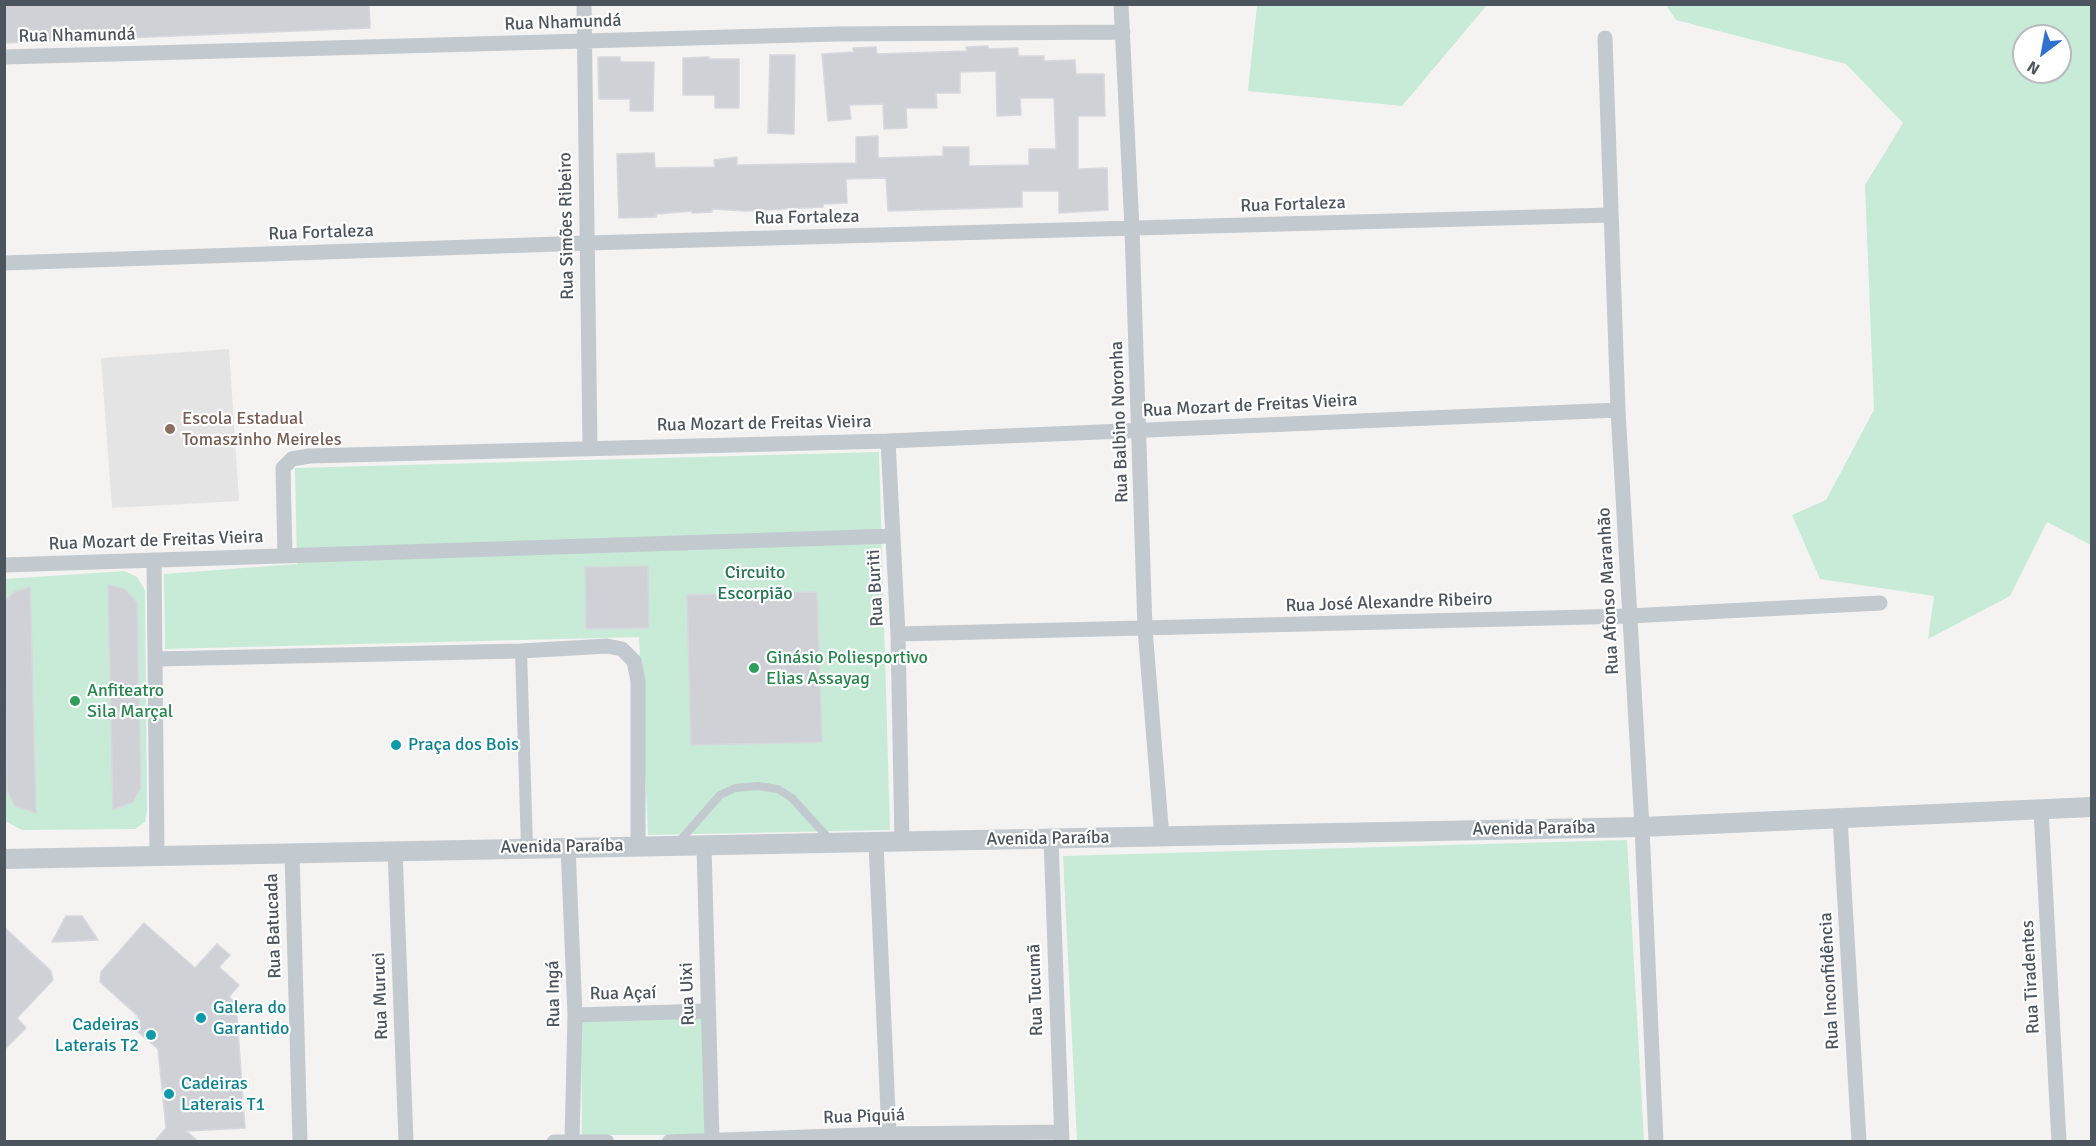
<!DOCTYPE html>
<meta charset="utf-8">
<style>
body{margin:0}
#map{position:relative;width:2096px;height:1146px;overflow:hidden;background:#f4f3f2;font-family:Signika,sans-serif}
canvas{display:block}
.frame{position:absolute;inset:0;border:6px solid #4c555e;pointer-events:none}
.north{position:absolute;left:2012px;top:24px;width:60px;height:60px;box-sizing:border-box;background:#fff;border:2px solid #b7bbbf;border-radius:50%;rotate:212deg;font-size:16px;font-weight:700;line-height:24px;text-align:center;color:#4c555e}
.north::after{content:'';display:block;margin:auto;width:21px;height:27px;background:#3070d0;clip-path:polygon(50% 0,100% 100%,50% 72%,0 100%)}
</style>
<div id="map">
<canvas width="2096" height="1146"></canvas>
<div class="frame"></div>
<div class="north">N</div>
</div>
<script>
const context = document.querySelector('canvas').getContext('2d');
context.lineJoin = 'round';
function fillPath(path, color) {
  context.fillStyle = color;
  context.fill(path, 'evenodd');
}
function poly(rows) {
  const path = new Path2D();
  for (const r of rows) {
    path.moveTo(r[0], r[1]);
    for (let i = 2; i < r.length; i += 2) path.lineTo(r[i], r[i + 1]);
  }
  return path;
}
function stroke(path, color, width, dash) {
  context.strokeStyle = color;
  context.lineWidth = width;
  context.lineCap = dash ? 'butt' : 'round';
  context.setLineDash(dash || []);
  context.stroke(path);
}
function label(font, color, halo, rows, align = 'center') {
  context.font = font + ' Signika,sans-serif';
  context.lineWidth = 4.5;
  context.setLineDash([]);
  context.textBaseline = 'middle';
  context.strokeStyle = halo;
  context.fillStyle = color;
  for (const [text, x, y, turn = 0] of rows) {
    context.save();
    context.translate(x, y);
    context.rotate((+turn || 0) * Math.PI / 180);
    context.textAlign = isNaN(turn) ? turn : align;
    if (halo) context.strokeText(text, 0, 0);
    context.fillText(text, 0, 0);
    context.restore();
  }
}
fillPath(poly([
 [229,349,239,501,112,508,101,358]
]), '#e5e4e4');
fillPath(poly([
 [1257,5,1257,4,1487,5,1402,106,1248,91],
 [1666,5,2091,5,2091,545,2047,522,2010,596,1928,639,1934,596,1820,579,1792,515,1826,500,1874,410,1865,185,1903,123,1846,64,1676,20],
 [2024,36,2060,36,2060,72,2024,72],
 [879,452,890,830,648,835,639,637,165,649,164,574,297,564,295,468],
 [124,571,137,577,145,590,147,811,145,822,135,829,22,830,5,821,5,579],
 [1627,840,1644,1141,1077,1141,1063,856],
 [705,1016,706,1135,582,1135,581,1022]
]), '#c7ebd6');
const building = poly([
 [4,4,369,4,370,28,4,43,4,4],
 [988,46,988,49,1018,48,1018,56,1044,56,1044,61,1075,60,1076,74,1104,74,1105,116,1078,116,1078,169,1107,168,1108,210,1059,213,1059,191,1022,191,1022,207,888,211,886,178,846,179,847,203,823,204,823,207,746,211,712,209,712,212,692,213,692,211,656,214,656,217,619,218,617,154,654,153,655,168,715,167,714,160,737,157,737,165,856,163,856,137,878,136,878,158,943,156,943,147,969,147,969,166,1029,165,1029,149,1056,149,1054,98,1020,98,1021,115,997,116,996,71,960,72,960,93,936,93,937,108,906,108,907,128,884,129,883,104,849,105,851,119,828,121,822,54,854,52,853,48,876,47,877,54,967,51,966,47,988,46],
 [770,55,795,55,794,134,768,133,770,55],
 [598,57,620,57,620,62,654,62,653,111,630,111,630,99,599,99,598,57],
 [709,57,709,59,739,59,739,108,715,108,715,95,683,95,683,58,709,57],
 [648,566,649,628,586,629,585,567,648,566],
 [108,585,125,589,137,602,141,787,133,802,113,810,108,585],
 [30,587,31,617,36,813,15,806,7,791,4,602,14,592,30,587],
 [817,592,822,742,691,745,687,595,817,592],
 [66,916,82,916,98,940,52,942,66,916],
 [144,923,195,968,217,944,230,955,219,967,239,985,229,997,236,1003,245,1128,186,1131,199,1142,154,1142,166,1128,158,1049,131,1026,139,1017,100,982,101,972,144,923],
 [4,927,51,971,53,980,17,1018,26,1028,4,1050,4,927]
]);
fillPath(building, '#d0d1d6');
stroke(building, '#d7d8dd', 1.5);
stroke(poly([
 [678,843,720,795,735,788,758,786,778,789,792,798,831,841]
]), '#c2c9cf', 8);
stroke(poly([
 [521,651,527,848]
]), '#c2c9cf', 12);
stroke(poly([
 [584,4,590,447],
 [1121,4,1132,229,1145,629,1162,838],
 [1605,38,1618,410,1642,827,1656,1142],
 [4,57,837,34,1123,32],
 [4,263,587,243,1611,215],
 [888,441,898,634,902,842],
 [285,556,283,468,292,459,309,456,888,441,1618,410],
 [154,560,157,854],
 [4,565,893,536],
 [898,634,1629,616,1880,603],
 [156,659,521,651,607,646,622,649,634,661,638,681,638,845],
 [2041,810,2059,1142],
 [1840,818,1859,1142],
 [1051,838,1062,1142],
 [876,844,889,1134],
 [704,846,712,1140],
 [568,847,575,1015,572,1141],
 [395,850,406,1142],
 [292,853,300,1142],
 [575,1015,708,1011],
 [554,1142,607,1142],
 [669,1142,889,1134,1061,1132]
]), '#c2c9cf', 15);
stroke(poly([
 [4,859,1642,827,2092,807]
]), '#c2c9cf', 20);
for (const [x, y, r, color] of [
 [170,429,6,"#8d6e63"],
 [754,668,6,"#2e9e5b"],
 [75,701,6,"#2e9e5b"],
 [396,745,6,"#0f9aa8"],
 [201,1018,6,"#0f9aa8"],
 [151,1035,6,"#0f9aa8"],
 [169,1094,6,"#0f9aa8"]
]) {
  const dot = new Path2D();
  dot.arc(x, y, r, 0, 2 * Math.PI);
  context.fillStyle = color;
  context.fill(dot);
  stroke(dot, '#fff', 2);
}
label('18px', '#4c555e', '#fff', [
 ["Rua Nhamundá",563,23,-2],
 ["Rua Nhamundá",77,36,-1],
 ["Rua Fortaleza",1293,205,-2],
 ["Rua Fortaleza",807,218,-1],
 ["Rua Simões Ribeiro",567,226,-91],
 ["Rua Fortaleza",321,233,-2],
 ["Rua Mozart de Freitas Vieira",1250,406,-3],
 ["Rua Balbino Noronha",1120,422,-92],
 ["Rua Mozart de Freitas Vieira",764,424,-1],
 ["Rua Mozart de Freitas Vieira",156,541,-2],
 ["Rua Buriti",876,588,-93],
 ["Rua Afonso Maranhão",1609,591,-93],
 ["Rua José Alexandre Ribeiro",1389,603,-2],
 ["Avenida Paraíba",1534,829,-1],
 ["Avenida Paraíba",1048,839,-1],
 ["Avenida Paraíba",562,847,-1],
 ["Rua Batucada",274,926,-92],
 ["Rua Tiradentes",2031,977,-93],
 ["Rua Inconfidência",1830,981,-93],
 ["Rua Tucumã",1036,990,-92],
 ["Rua Ingá",554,994,-91],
 ["Rua Açaí",623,994,-1],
 ["Rua Uixi",688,994,-92],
 ["Rua Muruci",381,996,-92],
 ["Rua Piquiá",864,1117,-2]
]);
label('18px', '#785e54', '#fff', [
 ["Escola Estadual",182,419],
 ["Tomaszinho Meireles",182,440]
], 'left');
label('18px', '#237851', '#fff', [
 ["Circuito",755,573],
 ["Escorpião",755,594]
]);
label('18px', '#27864d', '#fff', [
 ["Ginásio Poliesportivo",766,658],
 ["Elias Assayag",766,679],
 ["Anfiteatro",87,691],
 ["Sila Marçal",87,712]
], 'left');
label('18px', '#0d838f', '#fff', [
 ["Praça dos Bois",408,745],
 ["Galera do",213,1008],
 ["Garantido",213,1029],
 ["Cadeiras",139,1025,"right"],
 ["Laterais T2",139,1046,"right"],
 ["Cadeiras",181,1084],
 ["Laterais T1",181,1105]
], 'left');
</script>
